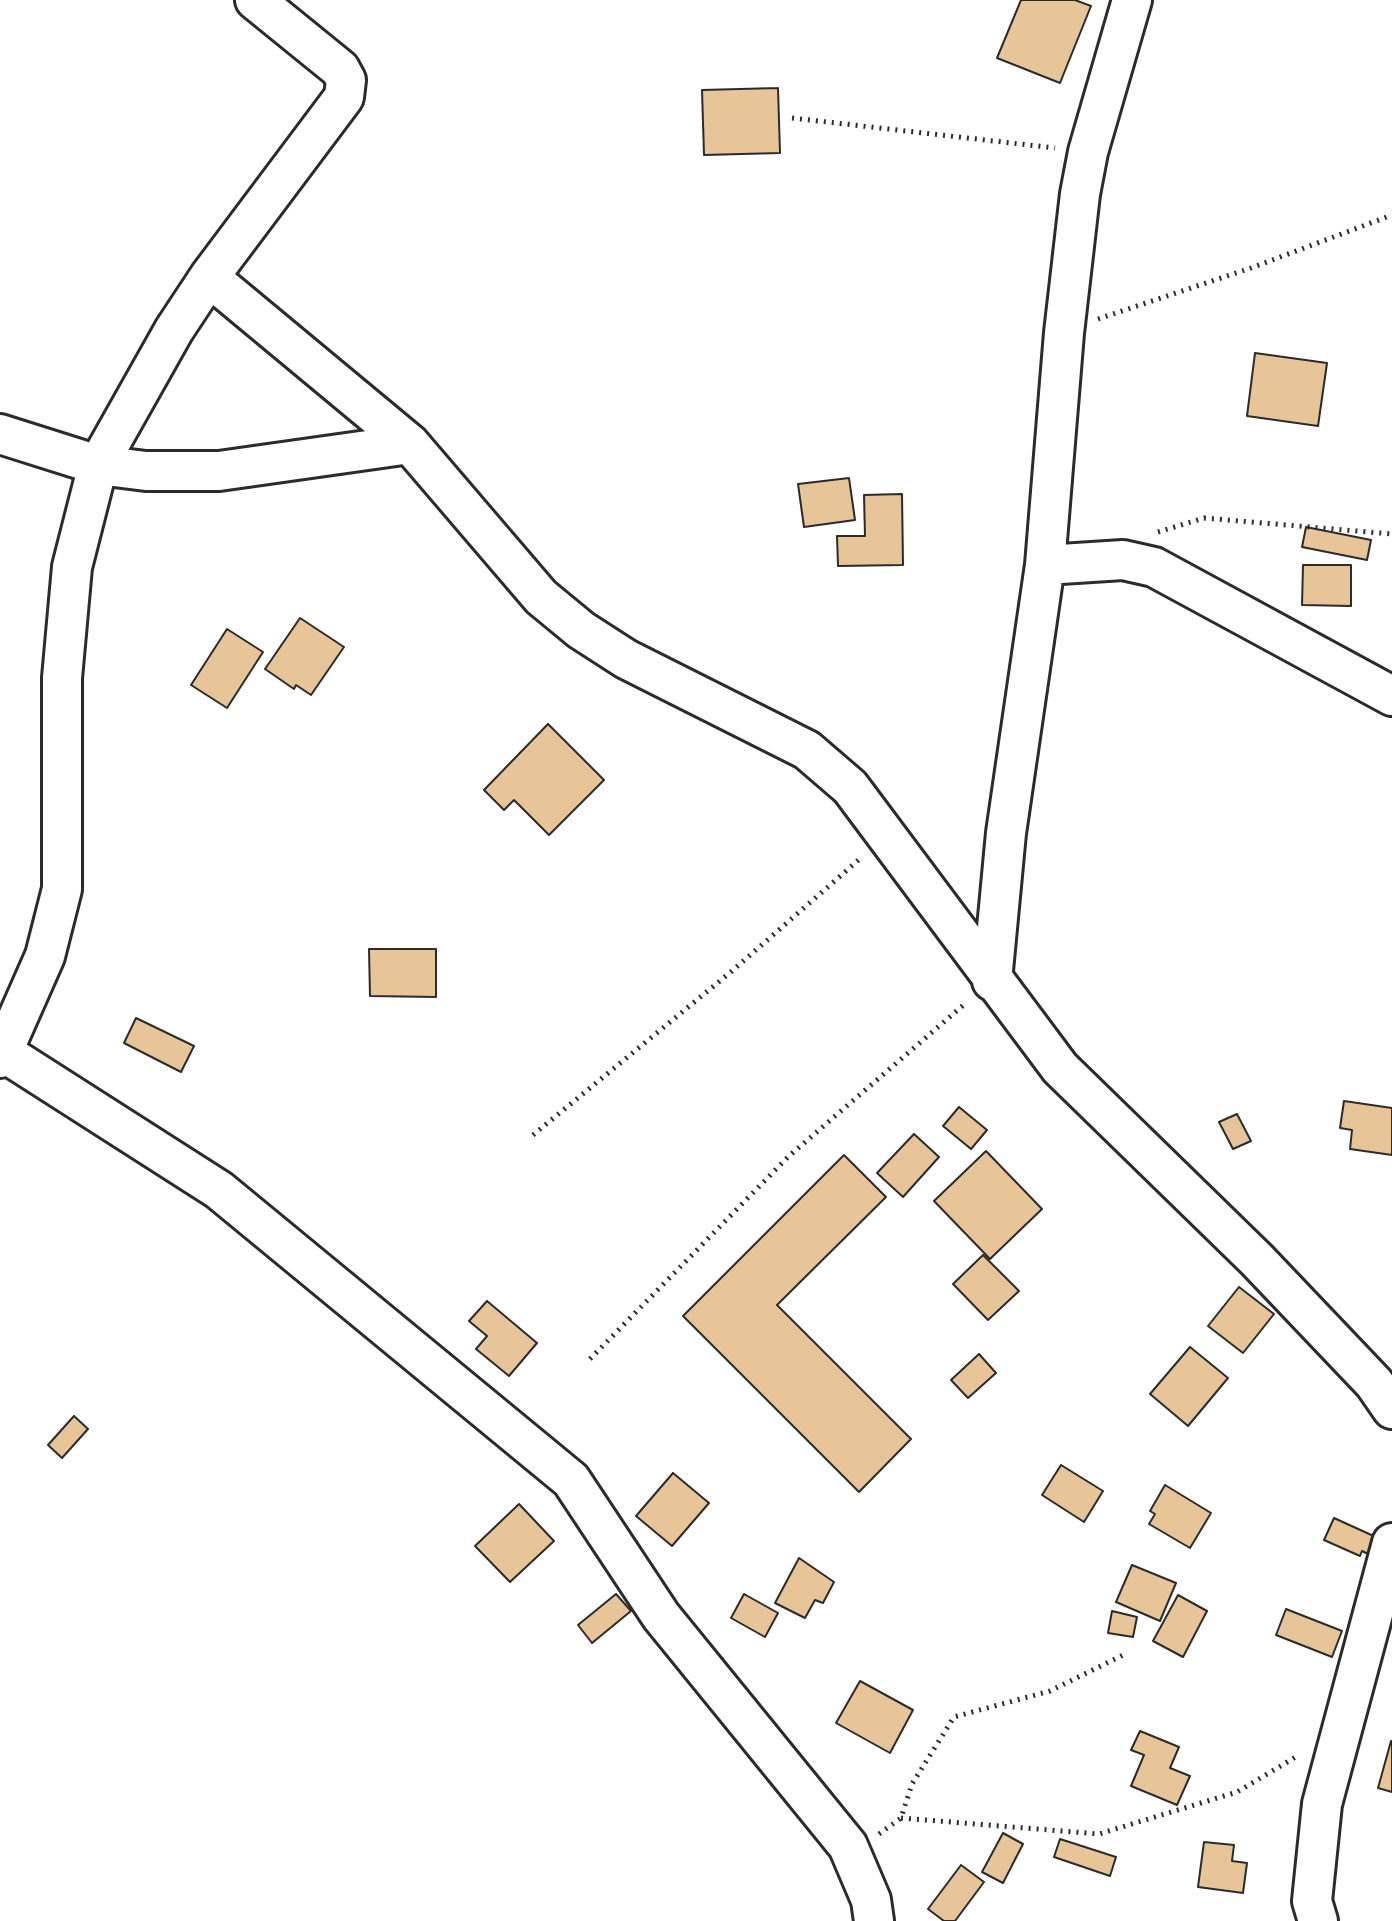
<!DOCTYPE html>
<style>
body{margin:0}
canvas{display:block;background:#fff}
</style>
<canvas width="1392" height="1921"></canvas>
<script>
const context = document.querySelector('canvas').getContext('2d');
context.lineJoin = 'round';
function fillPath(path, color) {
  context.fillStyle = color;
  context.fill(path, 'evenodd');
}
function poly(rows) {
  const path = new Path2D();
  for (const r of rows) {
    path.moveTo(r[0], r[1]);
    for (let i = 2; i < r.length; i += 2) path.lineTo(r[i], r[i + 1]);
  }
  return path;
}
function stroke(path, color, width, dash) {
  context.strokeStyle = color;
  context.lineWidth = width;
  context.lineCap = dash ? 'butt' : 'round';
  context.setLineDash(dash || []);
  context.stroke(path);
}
const building = poly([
 [1021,0,1075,0,1091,6,1060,83,997,58,1021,0],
 [778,88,780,153,704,155,702,90,778,88],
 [1255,353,1327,363,1318,426,1247,416,1255,353],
 [849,478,855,520,804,527,798,484,849,478],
 [902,494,903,565,838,566,837,536,865,536,864,495,902,494],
 [1306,527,1371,540,1367,560,1302,547,1306,527],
 [1303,565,1351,565,1351,606,1302,605,1303,565],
 [300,618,344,647,311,695,296,685,294,689,265,669,300,618],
 [227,629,263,652,227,708,191,685,227,629],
 [548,724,604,780,549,835,514,800,504,810,484,790,548,724],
 [369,949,436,949,436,997,370,996,369,949],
 [136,1018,194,1046,181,1072,124,1043,136,1018],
 [1344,1101,1392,1108,1392,1155,1350,1149,1352,1130,1340,1128,1344,1101],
 [959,1107,987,1130,971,1149,943,1126,959,1107],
 [1237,1114,1251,1141,1233,1149,1219,1122,1237,1114],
 [914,1134,939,1157,903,1197,877,1173,914,1134],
 [986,1151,1042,1209,990,1259,934,1201,986,1151],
 [844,1155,886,1197,777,1305,911,1439,859,1492,683,1316,844,1155],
 [983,1255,1019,1291,988,1320,953,1284,983,1255],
 [1239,1287,1274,1314,1243,1353,1208,1326,1239,1287],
 [487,1301,537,1343,509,1376,476,1349,487,1336,469,1321,487,1301],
 [1190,1347,1228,1378,1188,1426,1150,1394,1190,1347],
 [979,1354,996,1373,968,1398,951,1380,979,1354],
 [74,1416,88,1429,62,1458,48,1445,74,1416],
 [1061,1465,1103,1491,1084,1522,1042,1495,1061,1465],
 [673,1473,709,1503,672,1546,636,1516,673,1473],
 [1165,1485,1211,1513,1190,1548,1149,1524,1155,1514,1150,1511,1165,1485],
 [519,1504,554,1541,510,1582,475,1546,519,1504],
 [1334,1518,1378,1538,1370,1555,1362,1551,1360,1556,1324,1540,1334,1518],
 [799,1558,834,1582,823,1603,815,1600,805,1618,775,1603,799,1558],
 [1132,1565,1176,1583,1160,1621,1116,1602,1132,1565],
 [616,1594,631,1611,592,1643,578,1625,616,1594],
 [744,1594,778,1613,765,1637,731,1618,744,1594],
 [1178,1595,1207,1611,1183,1657,1153,1641,1178,1595],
 [1286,1609,1342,1631,1332,1657,1276,1635,1286,1609],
 [1112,1611,1137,1617,1133,1637,1108,1633,1112,1611],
 [860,1681,913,1710,890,1753,836,1723,860,1681],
 [1140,1731,1179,1747,1170,1768,1190,1776,1177,1805,1131,1786,1144,1755,1131,1750,1140,1731],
 [1391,1741,1392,1741,1392,1792,1378,1788,1391,1741],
 [1003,1833,1023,1844,1003,1883,982,1872,1003,1833],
 [1060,1839,1116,1857,1110,1876,1054,1857,1060,1839],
 [1204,1842,1234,1845,1232,1861,1247,1863,1243,1893,1198,1887,1204,1842],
 [961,1865,984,1882,955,1921,944,1921,928,1909,961,1865]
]);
fillPath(building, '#e8c499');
stroke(building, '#2b2b2b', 2);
const street = poly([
 [209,277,410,444,541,597,581,630,626,659,807,750,850,787,1060,1068,1257,1260,1374,1383,1392,1409],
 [0,434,98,465,146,471,219,471,410,444],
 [1045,565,1123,560,1154,567,1392,696],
 [992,981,1006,833,1045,565,1064,333,1080,194,1088,152,1132,0],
 [0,1050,219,1190,571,1480,661,1616,848,1846,871,1900,874,1921],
 [0,1058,45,956,62,889,62,678,72,567,98,465,174,330,209,277,344,97,346,80,340,69,255,0],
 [1318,1921,1312,1901,1322,1804,1392,1543]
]);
stroke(street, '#2b2b2b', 44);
stroke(poly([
 [792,118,1055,148],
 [1098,319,1251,268,1392,215],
 [1158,532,1204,518,1392,534],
 [533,1135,732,971,862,857],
 [590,1359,789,1156,967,1002],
 [901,1818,1099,1834,1237,1792,1299,1755],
 [879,1834,901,1818,912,1784,954,1717,1050,1691,1123,1655]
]), '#2b2b2b', 5, [2, 6]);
stroke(street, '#fff', 38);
</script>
